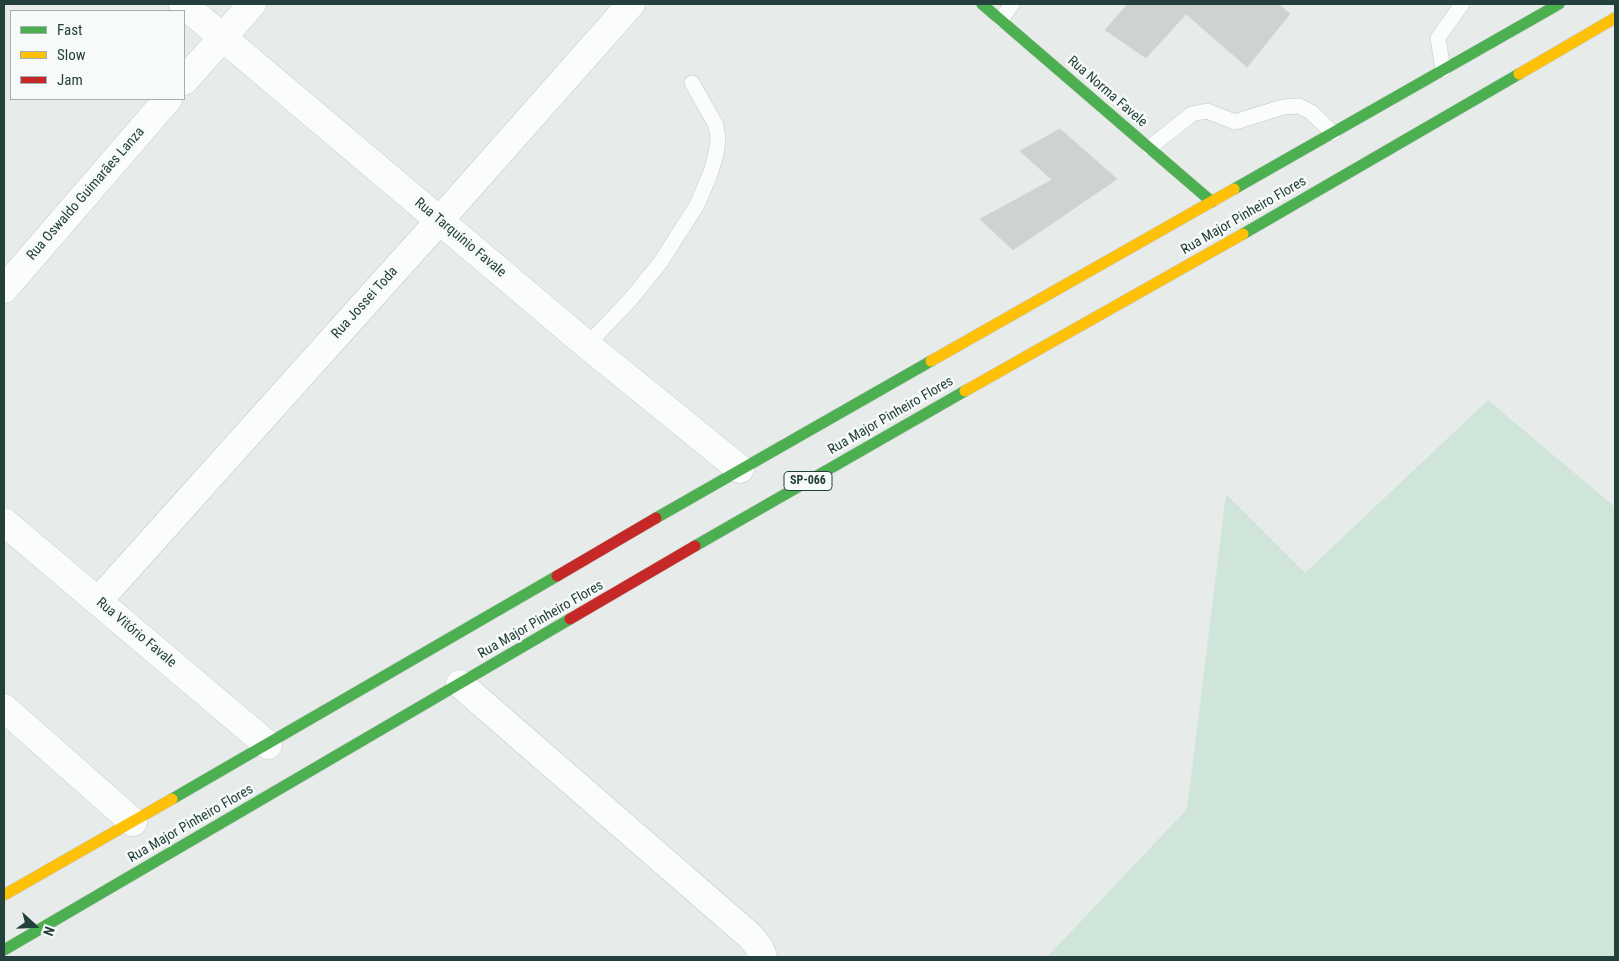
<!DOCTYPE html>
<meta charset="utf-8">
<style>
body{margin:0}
#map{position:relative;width:1619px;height:961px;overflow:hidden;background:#e7ecea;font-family:"Roboto Condensed",sans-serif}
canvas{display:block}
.frame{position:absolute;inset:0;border:5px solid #24403c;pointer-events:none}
.legend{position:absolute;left:10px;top:10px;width:175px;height:90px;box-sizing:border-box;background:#f6faf8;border:1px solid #a2b0ad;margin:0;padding:6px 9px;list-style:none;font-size:15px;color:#24403c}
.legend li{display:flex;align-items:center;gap:10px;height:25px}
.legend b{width:25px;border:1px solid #a2b0ad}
.north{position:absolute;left:10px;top:901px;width:50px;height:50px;-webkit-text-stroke:4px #f6faf8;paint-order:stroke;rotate:110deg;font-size:14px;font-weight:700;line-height:20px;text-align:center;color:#24403c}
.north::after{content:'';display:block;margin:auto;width:18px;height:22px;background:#24403c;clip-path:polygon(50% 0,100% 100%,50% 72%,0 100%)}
</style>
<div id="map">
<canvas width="1619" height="961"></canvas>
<div class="frame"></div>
<ul class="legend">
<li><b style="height:6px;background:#4caf50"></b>Fast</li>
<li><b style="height:6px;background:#ffc107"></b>Slow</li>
<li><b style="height:6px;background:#c62828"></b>Jam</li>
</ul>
<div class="north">N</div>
</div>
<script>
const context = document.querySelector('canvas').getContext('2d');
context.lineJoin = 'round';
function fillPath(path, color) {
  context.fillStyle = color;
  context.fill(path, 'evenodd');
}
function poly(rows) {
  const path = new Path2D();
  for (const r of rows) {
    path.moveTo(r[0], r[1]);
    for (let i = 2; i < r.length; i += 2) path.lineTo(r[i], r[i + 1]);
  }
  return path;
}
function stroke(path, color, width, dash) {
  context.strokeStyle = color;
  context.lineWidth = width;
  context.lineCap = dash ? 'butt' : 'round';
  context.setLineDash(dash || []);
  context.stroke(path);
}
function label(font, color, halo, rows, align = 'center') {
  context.font = font + ' "Roboto Condensed",sans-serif';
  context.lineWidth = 5;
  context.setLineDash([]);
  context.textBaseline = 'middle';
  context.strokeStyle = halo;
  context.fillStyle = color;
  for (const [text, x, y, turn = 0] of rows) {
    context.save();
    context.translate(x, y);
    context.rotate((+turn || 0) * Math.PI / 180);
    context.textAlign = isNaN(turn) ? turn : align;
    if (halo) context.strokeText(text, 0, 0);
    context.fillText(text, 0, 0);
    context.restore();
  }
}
fillPath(poly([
 [1488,400,1615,507,1615,957,1047,957,1187,809,1226,494,1305,573]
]), '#d0e5d9');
const building = poly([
 [1128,4,1278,4,1290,14,1247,67,1186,14,1146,58,1105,30,1128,4],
 [1060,129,1117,179,1013,250,980,219,1052,180,1020,151,1060,129]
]);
fillPath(building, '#ced3d2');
stroke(building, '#d0d5d3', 1);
const lane = poly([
 [1001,20,1012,4],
 [1443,70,1438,38,1462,4],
 [1149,148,1192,114,1207,111,1235,122,1283,107,1299,106,1311,112,1333,133],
 [587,345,630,300,660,263,697,205,711,172,716,154,718,139,716,125,692,83]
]);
const street = poly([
 [183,4,587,345,740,469],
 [184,81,252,4],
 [4,289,168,99],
 [4,522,268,745],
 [98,601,439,221,631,4],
 [460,684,750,936,759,947,763,957],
 [4,708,133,822]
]);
const fast = poly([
 [982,4,1212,202],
 [1234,189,1559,4],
 [1243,234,1519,74],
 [656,518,931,361],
 [695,546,965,391],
 [172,799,557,576],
 [4,950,570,619]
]);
const slow = poly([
 [1519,74,1615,18],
 [931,361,1234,189],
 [965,391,1243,234],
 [4,895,172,799]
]);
const jam = poly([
 [557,576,656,518],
 [570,619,695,546]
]);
stroke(lane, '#c4c9c7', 16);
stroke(street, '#c4c9c7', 29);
stroke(fast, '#c2cac8', 12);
stroke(slow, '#c2cac8', 12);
stroke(jam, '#c2cac8', 12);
stroke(lane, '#fbfcfc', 15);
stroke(street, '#fbfcfc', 28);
stroke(fast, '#4caf50', 11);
stroke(slow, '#ffc107', 11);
stroke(jam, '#c62828', 11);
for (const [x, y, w] of [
 [808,481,48]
]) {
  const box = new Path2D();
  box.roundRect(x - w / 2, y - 9.5, w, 19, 4);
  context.fillStyle = '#f6faf8';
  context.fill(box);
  stroke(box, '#24403c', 1);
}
label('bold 12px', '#24403c', null, [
 ["SP-066",808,481]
]);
label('14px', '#24403c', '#f6faf8', [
 ["Rua Norma Favele",1107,92,41],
 ["Rua Oswaldo Guimarães Lanza",86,194,-49],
 ["Rua Major Pinheiro Flores",1244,216,-30],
 ["Rua Tarquínio Favale",460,238,40],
 ["Rua Jossei Toda",365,303,-48],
 ["Rua Major Pinheiro Flores",891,416,-30],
 ["Rua Major Pinheiro Flores",541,620,-30],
 ["Rua Vitório Favale",136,633,40],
 ["Rua Major Pinheiro Flores",191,824,-30]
]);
</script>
